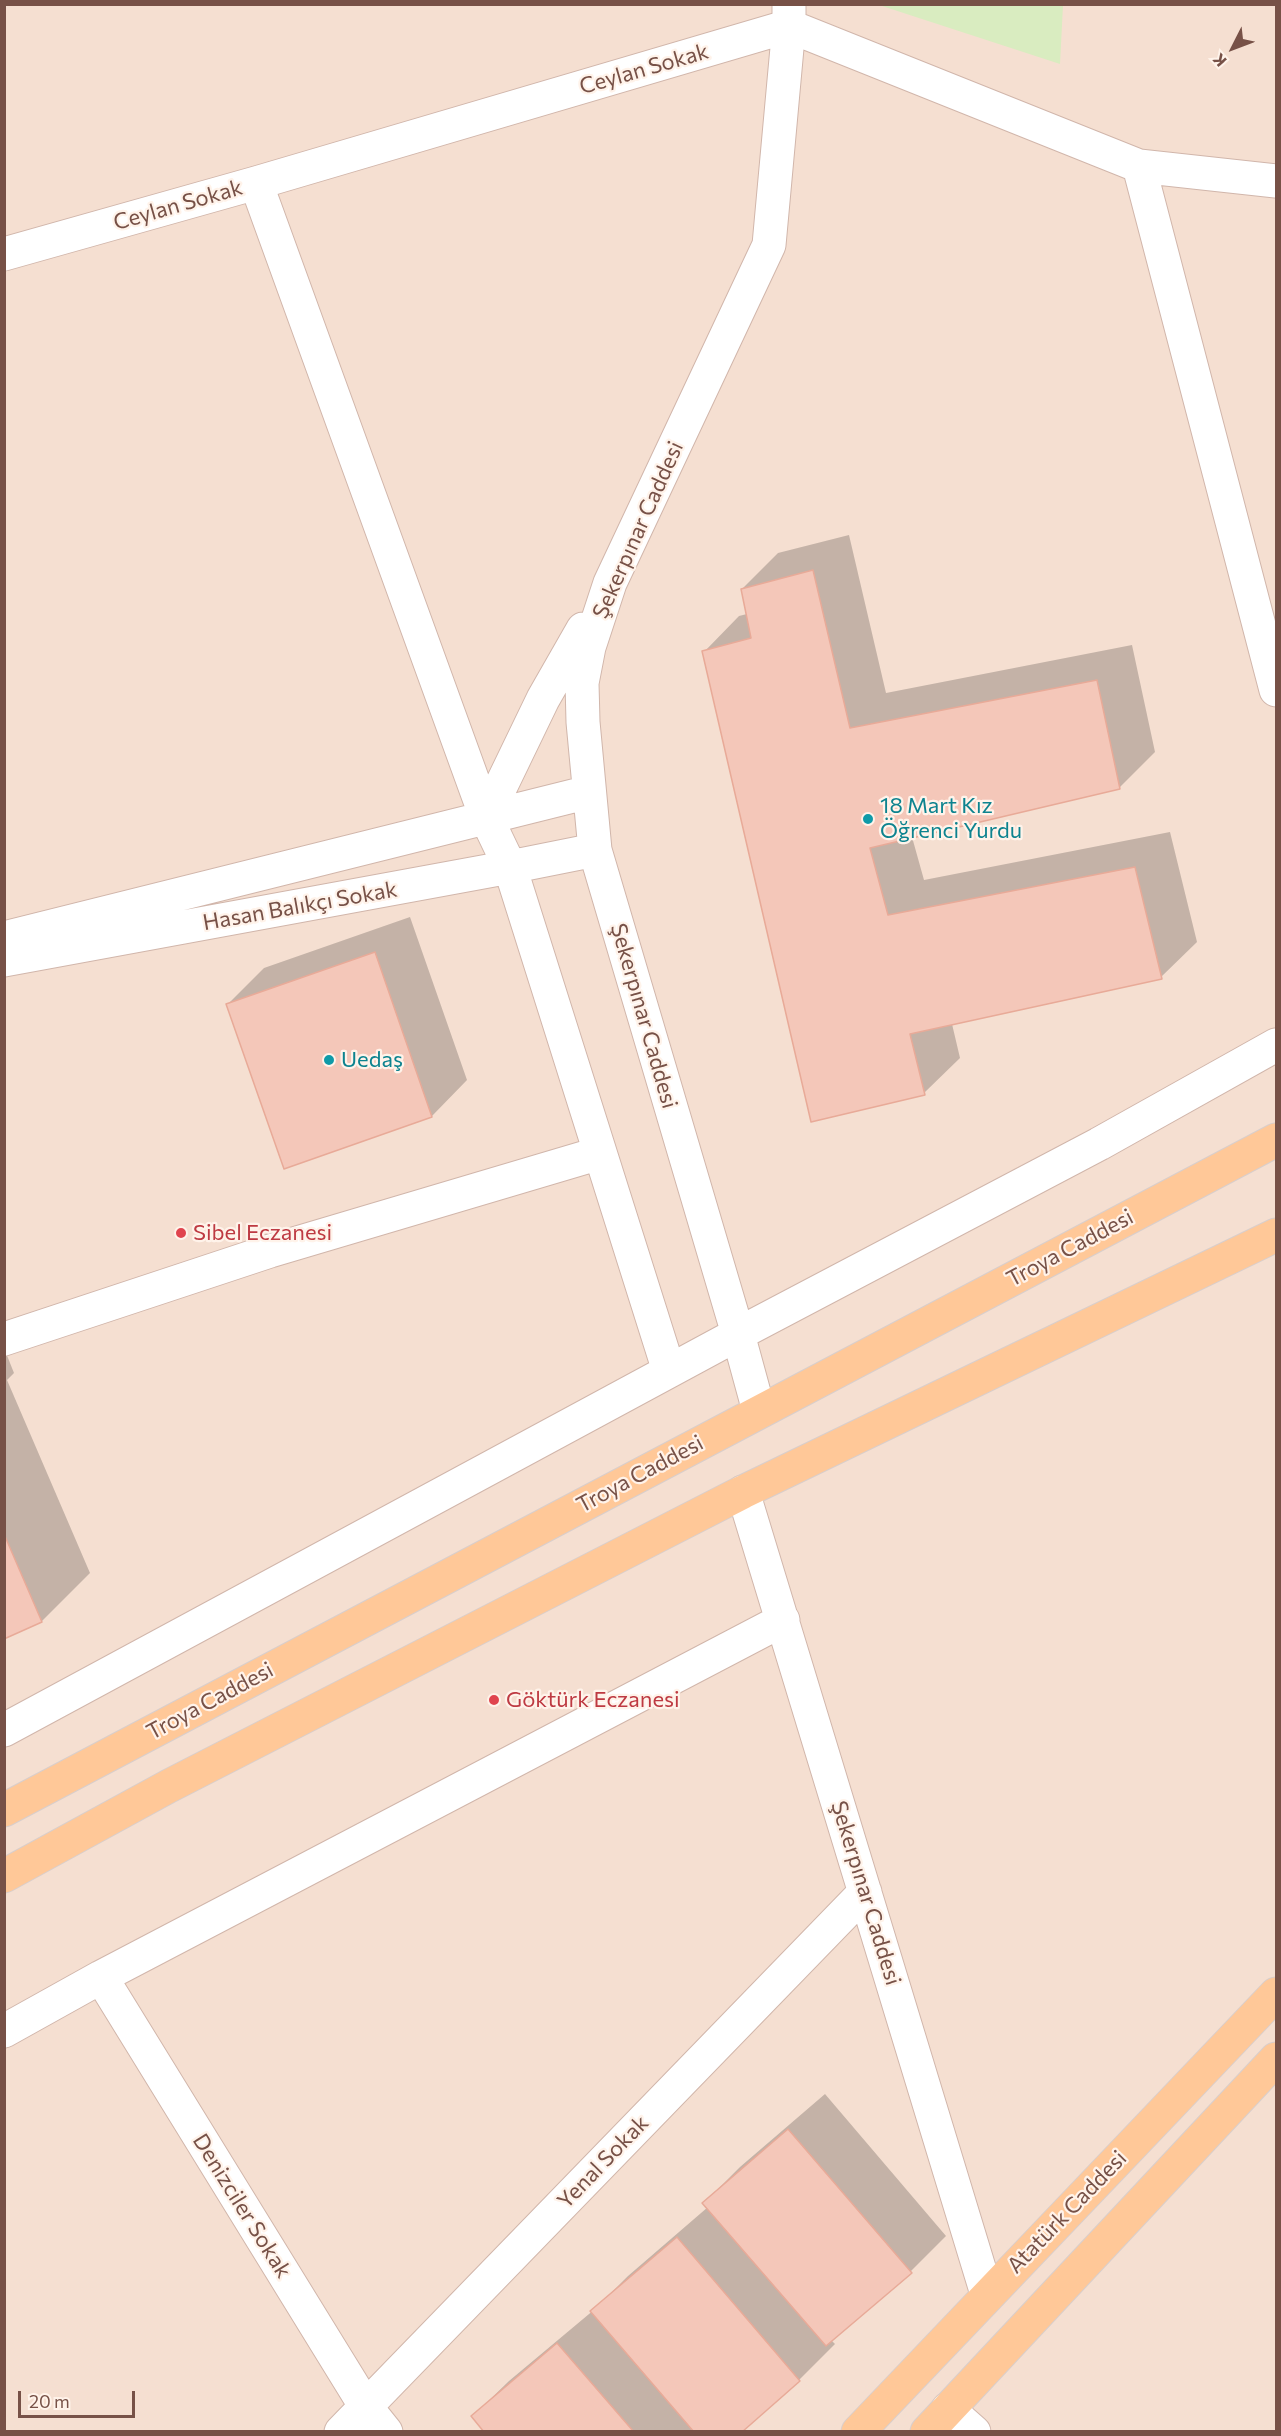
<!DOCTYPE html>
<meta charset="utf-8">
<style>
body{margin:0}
#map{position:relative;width:1281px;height:2436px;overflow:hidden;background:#fdefe3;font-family:Commissioner,sans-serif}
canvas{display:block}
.frame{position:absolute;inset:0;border:6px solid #775147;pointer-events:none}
.north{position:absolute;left:1203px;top:18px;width:60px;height:60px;-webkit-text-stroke:4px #fff3ea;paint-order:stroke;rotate:228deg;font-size:16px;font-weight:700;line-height:24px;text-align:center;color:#775147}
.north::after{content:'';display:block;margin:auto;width:21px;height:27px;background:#775147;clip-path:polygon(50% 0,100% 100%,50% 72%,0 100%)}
.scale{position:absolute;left:18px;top:2391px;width:117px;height:27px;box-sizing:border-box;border:3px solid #775147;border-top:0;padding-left:8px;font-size:18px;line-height:21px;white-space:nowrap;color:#775147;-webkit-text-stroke:4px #fff3ea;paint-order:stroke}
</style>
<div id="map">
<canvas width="1281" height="2436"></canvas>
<div class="frame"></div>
<div class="north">K</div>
<div class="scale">20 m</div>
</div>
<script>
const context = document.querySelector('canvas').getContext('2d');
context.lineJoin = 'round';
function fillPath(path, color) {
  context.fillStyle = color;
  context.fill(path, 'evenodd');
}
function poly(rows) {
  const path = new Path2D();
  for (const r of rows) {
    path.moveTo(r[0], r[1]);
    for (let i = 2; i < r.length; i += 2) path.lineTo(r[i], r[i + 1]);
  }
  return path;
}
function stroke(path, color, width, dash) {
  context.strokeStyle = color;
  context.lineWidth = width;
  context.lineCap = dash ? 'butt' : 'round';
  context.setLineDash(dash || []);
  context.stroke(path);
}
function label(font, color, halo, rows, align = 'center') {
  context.font = font + ' Commissioner,sans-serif';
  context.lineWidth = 4.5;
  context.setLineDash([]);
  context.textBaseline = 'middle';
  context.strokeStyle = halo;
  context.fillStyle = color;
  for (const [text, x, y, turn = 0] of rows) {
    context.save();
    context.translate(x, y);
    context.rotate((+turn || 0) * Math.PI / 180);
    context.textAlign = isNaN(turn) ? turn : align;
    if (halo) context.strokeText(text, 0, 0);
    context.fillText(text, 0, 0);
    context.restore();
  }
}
fillPath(poly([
 [5,5,1276,5,1276,2431,5,2431]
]), '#f5dfd1');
fillPath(poly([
 [879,5,1063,5,1060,64]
]), '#d9ecc0');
fillPath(poly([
 [849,535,886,693,1132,645,1155,752,1119,788,912,837,924,880,1170,832,1197,942,1161,977,952,1024,960,1058,924,1093,704,652,739,616,747,614,742,589,778,553],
 [410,917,467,1080,432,1116,228,1004,264,968],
 [4,1348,14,1373,7,1380,90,1573,42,1621,4,1637],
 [825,2094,946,2236,911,2271,831,2340,835,2344,799,2380,739,2432,486,2432,473,2416,509,2381,595,2309,628,2276,708,2207,704,2203,740,2167]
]), '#0003');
const building = poly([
 [813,570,850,728,1097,680,1120,789,870,848,888,915,1135,867,1162,979,910,1034,925,1095,811,1122,702,651,751,638,741,589,813,570],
 [375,952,432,1117,284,1169,226,1004,375,952],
 [4,1534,42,1622,4,1639,4,1534],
 [788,2129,912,2273,826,2346,702,2203,788,2129],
 [677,2237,800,2381,742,2432,694,2432,590,2311,677,2237],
 [557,2343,634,2432,484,2432,471,2416,557,2343]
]);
fillPath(building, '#f4c7b9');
stroke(building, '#e8aa98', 1.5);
const minor = poly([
 [1139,166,1276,690],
 [256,183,486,817,510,867,669,1371],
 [4,254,256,183,789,26,1139,166,1276,181],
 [486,817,543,699,583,629],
 [4,938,589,792],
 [4,960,510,867,595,850],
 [4,1339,270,1251,600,1153],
 [759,1411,738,1334,595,850,583,722,582,683,589,647,610,583,769,245,789,26,789,4],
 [743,1492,987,2294],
 [4,1730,738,1334,1099,1144,1276,1045],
 [101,1977,366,2407,386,2432],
 [4,2031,101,1977,783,1620],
 [948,2409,974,2432],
 [341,2432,865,1892]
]);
const major = poly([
 [4,1810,1276,1140],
 [4,1876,169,1786,743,1492,1276,1235],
 [858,2432,1276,1994],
 [927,2432,1276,2059]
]);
stroke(minor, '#d1b6ab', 35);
stroke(major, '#d9cecb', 35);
stroke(minor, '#fff', 33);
stroke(major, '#ffc898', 33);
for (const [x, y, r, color] of [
 [868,819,6,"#0f9aa8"],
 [329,1060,6,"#0f9aa8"],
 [181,1233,6,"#e0444e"],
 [494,1700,6,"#e0444e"]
]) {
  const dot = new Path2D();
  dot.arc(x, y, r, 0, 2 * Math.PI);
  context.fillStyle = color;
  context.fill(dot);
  stroke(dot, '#fff3ea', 2);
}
label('22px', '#775147', '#fff3ea', [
 ["Ceylan Sokak",644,69,-16],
 ["Ceylan Sokak",178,205,-16],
 ["Şekerpınar Caddesi",638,530,-66],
 ["Hasan Balıkçı Sokak",300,906,-10],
 ["Şekerpınar Caddesi",644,1016,74],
 ["Troya Caddesi",1070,1248,-28],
 ["Troya Caddesi",640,1474,-28],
 ["Troya Caddesi",210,1701,-28],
 ["Şekerpınar Caddesi",866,1893,73],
 ["Yenal Sokak",603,2162,-46],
 ["Denizciler Sokak",242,2206,58],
 ["Atatürk Caddesi",1067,2212,-46]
]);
label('22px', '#0d838f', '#fff3ea', [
 ["18 Mart Kız",880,806],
 ["Öğrenci Yurdu",880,831],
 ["Uedaş",341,1060]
], 'left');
label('22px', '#be3a42', '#fff3ea', [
 ["Sibel Eczanesi",193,1233],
 ["Göktürk Eczanesi",506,1700]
], 'left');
</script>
